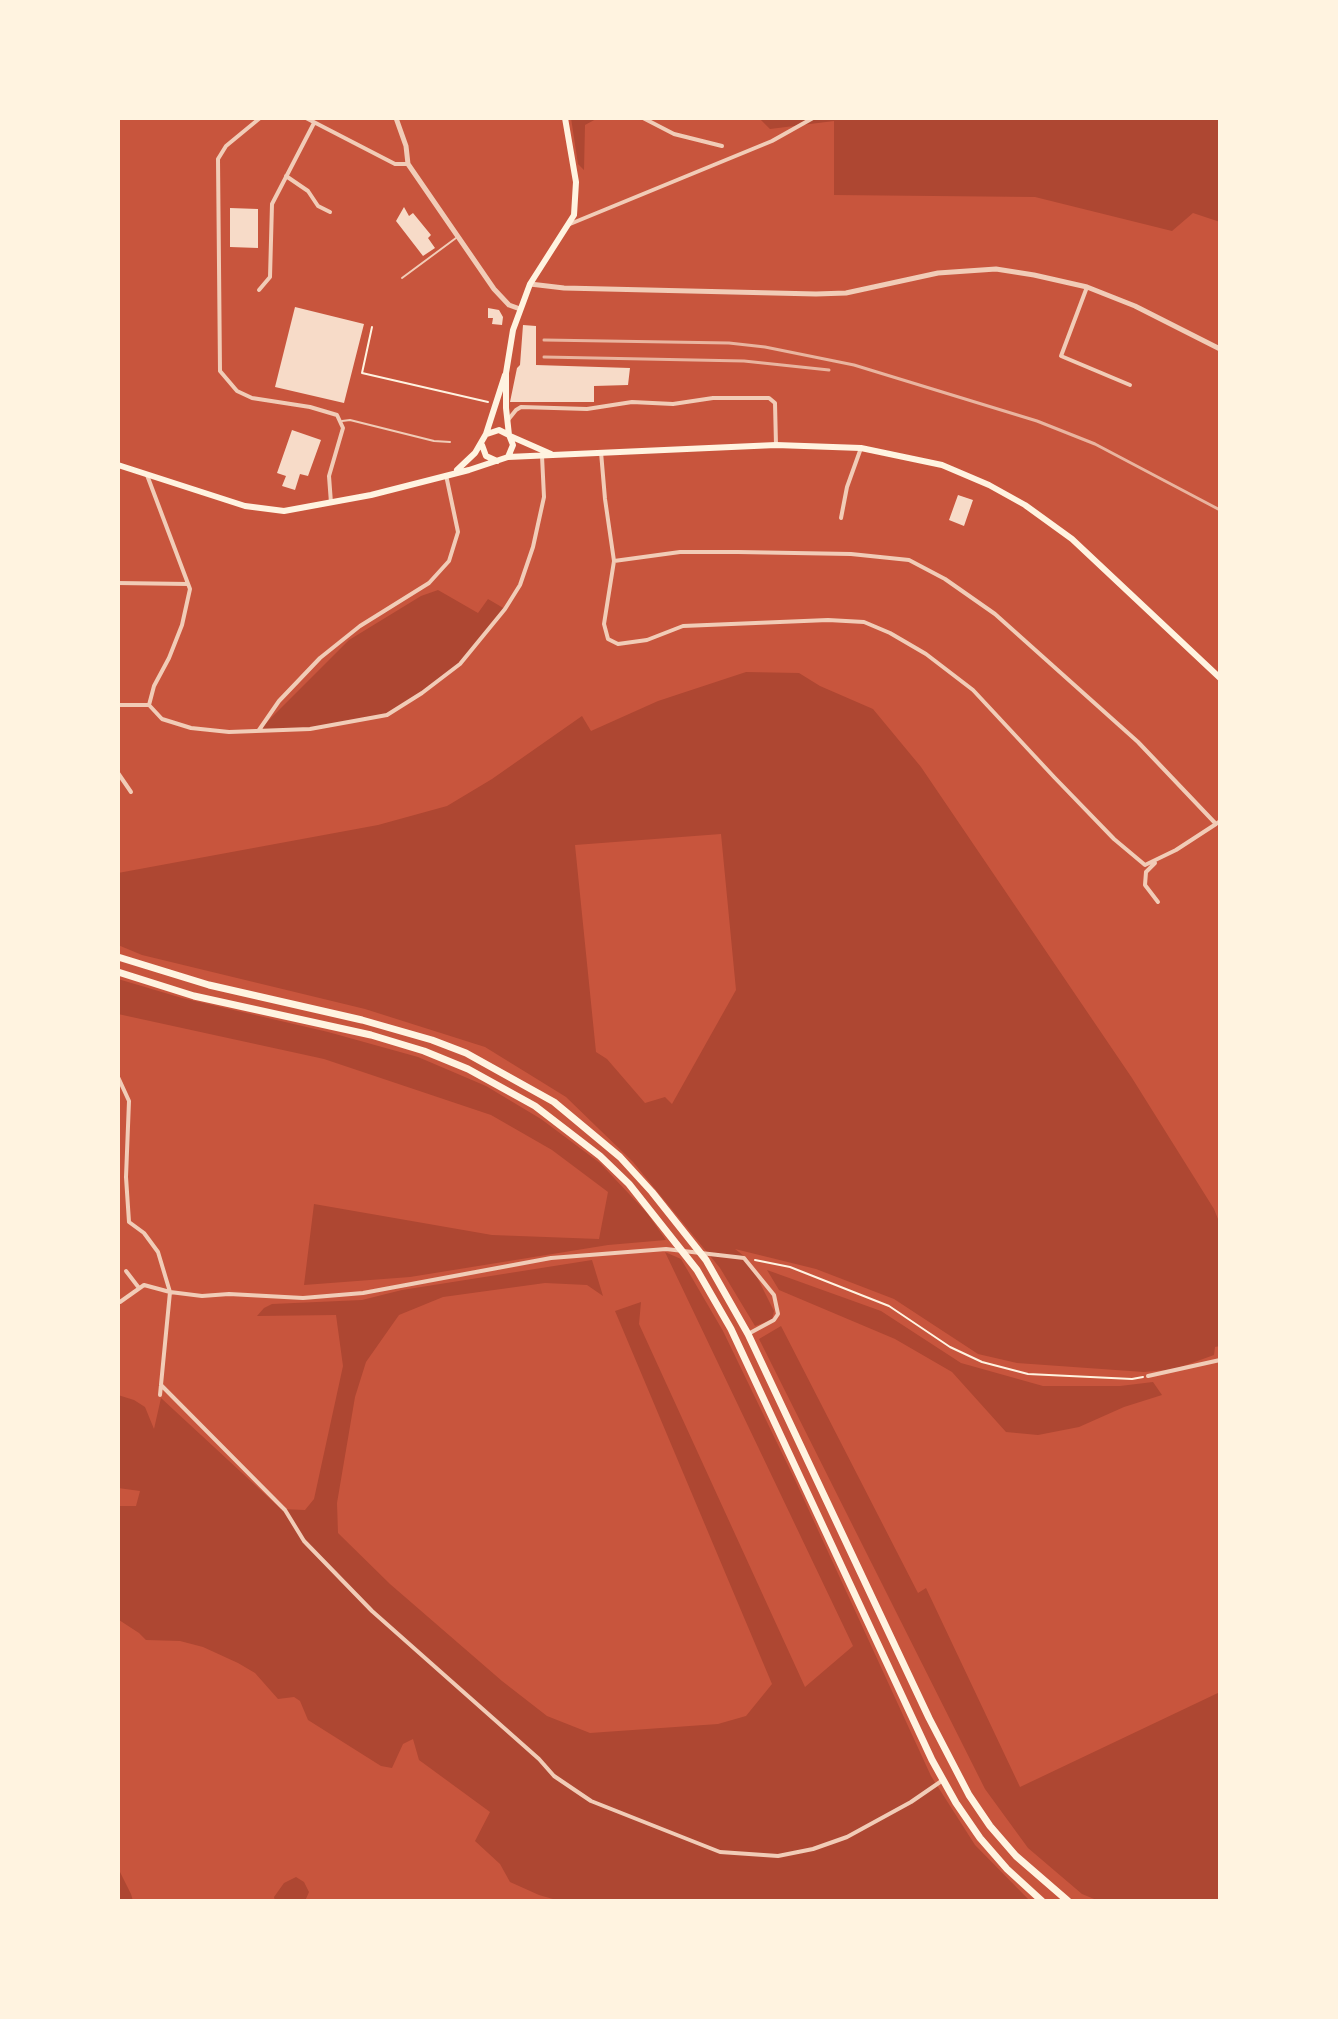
<!DOCTYPE html>
<style>
body{margin:0}
#map{position:relative;width:1338px;height:2019px;overflow:hidden;background:#c8553d;font-family:Lato,sans-serif}
canvas{display:block}
.frame{position:absolute;inset:0;border:120px solid #fff3e0;pointer-events:none}
</style>
<div id="map">
<canvas width="1338" height="2019"></canvas>
<div class="frame"></div>
</div>
<script>
const context = document.querySelector('canvas').getContext('2d');
context.lineJoin = 'round';
function fillPath(path, color) {
  context.fillStyle = color;
  context.fill(path, 'evenodd');
}
function poly(rows) {
  const path = new Path2D();
  for (const r of rows) {
    path.moveTo(r[0], r[1]);
    for (let i = 2; i < r.length; i += 2) path.lineTo(r[i], r[i + 1]);
  }
  return path;
}
function stroke(path, color, width, dash) {
  context.strokeStyle = color;
  context.lineWidth = width;
  context.lineCap = dash ? 'butt' : 'round';
  context.setLineDash(dash || []);
  context.stroke(path);
}
fillPath(poly([
 [571,118,598,118,585,125,584,170,578,164],
 [759,118,1220,118,1220,222,1193,213,1172,231,1035,197,834,195,834,121,770,129],
 [438,590,478,613,488,599,505,609,460,664,422,693,387,715,310,729,258,731,349,640,421,596],
 [746,672,799,673,820,686,873,709,921,767,1132,1078,1214,1209,1220,1224,1220,1346,1215,1347,1214,1355,1175,1369,1144,1372,1017,1363,978,1354,894,1299,816,1269,735,1249,748,1259,774,1311,772,1320,755,1326,720,1268,633,1162,566,1097,485,1047,365,1009,142,955,118,945,118,873,378,825,447,806,492,779,582,716,591,731,658,701],
 [721,834,736,990,672,1104,665,1097,645,1103,607,1059,596,1052,575,845],
 [118,979,182,998,328,1032,418,1057,486,1086,541,1119,600,1163,647,1213,666,1240,608,1245,410,1277,304,1285,314,1204,492,1235,599,1239,608,1192,552,1150,491,1115,324,1059,118,1014],
 [665,1252,681,1259,723,1331,795,1480,931,1776,975,1845,1030,1901,560,1901,539,1895,510,1882,500,1864,475,1841,490,1812,419,1760,413,1739,403,1744,392,1768,381,1766,308,1720,300,1701,294,1697,278,1699,255,1673,238,1663,203,1647,180,1641,146,1640,139,1633,119,1620,118,1506,136,1506,140,1491,118,1488,118,1395,134,1400,145,1407,154,1429,161,1398,281,1509,305,1510,314,1499,343,1366,336,1315,257,1316,264,1308,272,1304,362,1300,402,1290,592,1260,603,1296,587,1285,545,1283,443,1297,399,1315,366,1362,355,1397,337,1503,338,1533,390,1584,502,1681,547,1716,590,1733,718,1724,746,1716,772,1684,615,1311,641,1302,639,1324,805,1687,853,1646],
 [767,1270,881,1311,961,1363,1043,1386,1120,1386,1153,1382,1162,1395,1124,1407,1079,1427,1038,1435,1006,1432,952,1372,895,1339,779,1290],
 [781,1326,918,1593,926,1588,1020,1787,1220,1692,1220,1901,1099,1901,1082,1894,1028,1848,985,1789,759,1339],
 [118,1868,131,1894,133,1901,118,1901],
 [296,1877,304,1882,309,1892,305,1901,275,1901,274,1897,284,1883]
]), '#ae4732');
fillPath(poly([
 [404,207,409,216,413,213,431,235,428,238,435,248,423,256,396,221],
 [230,208,258,209,258,248,230,247],
 [295,307,364,324,344,403,275,387],
 [488,308,499,310,503,317,502,325,492,324,493,318,488,318],
 [523,325,536,326,536,365,630,368,628,385,594,386,594,402,510,402,517,368,520,365],
 [292,430,321,440,308,476,300,474,295,490,282,486,286,476,277,473],
 [958,495,973,500,964,526,949,520]
]), '#f7dbc8');
stroke(poly([
 [372,327,362,373,488,402],
 [755,1260,790,1267,889,1306,950,1347,982,1362,1028,1374,1132,1379,1143,1377]
]), '#fff3e0', 2);
stroke(poly([
 [402,278,456,238],
 [342,421,350,420,434,441,450,442]
]), '#f1ccb7', 2);
stroke(poly([
 [154,118,172,118],
 [260,118,226,146,218,159,220,371,237,391,252,398,310,407,337,415,343,428,329,476,331,503],
 [306,118,395,164,408,164],
 [643,118,674,134,722,146],
 [286,176,308,191,318,206,330,212],
 [570,224,772,141,813,118],
 [1087,287,1061,356,1130,385],
 [259,290,270,277,272,204,314,123],
 [508,420,516,410,521,407,587,409,632,402,673,404,713,398,769,398,775,403,776,445],
 [601,452,605,499,614,561,604,624,608,639,618,644,647,640,683,626,828,620,864,622,890,633,926,654,973,690,1054,777,1114,839,1145,865,1176,850,1216,824],
 [147,475,190,589,182,625,169,658,154,686,149,705,162,719,191,728,229,732,310,729,387,715,422,693,460,664,505,609,520,585,533,547,544,497,542,456],
 [841,518,847,487,861,448],
 [614,561,680,552,738,552,851,554,909,560,945,579,995,614,1138,742,1216,824,1220,821],
 [118,583,188,584],
 [118,705,149,705],
 [259,730,279,701,320,658,360,626,429,583,449,561,458,532,446,475],
 [118,773,131,792],
 [1155,863,1146,872,1145,885,1158,902],
 [1220,902,1220,904],
 [118,1077,129,1101,126,1177,129,1222,144,1233,158,1252,170,1292,160,1395],
 [126,1271,139,1288],
 [120,1302,144,1285,170,1292,202,1296,229,1294,303,1298,363,1293,551,1258,666,1249,744,1258,774,1295,778,1314,774,1320,748,1334],
 [1148,1376,1220,1360],
 [161,1385,285,1510,304,1541,372,1611,539,1759,554,1776,591,1801,720,1852,778,1856,813,1849,847,1837,911,1802,943,1780]
]), '#f1ccb7', 4);
stroke(poly([
 [396,118,406,146,408,164,494,289,509,305,520,309],
 [530,284,564,288,816,294,846,293,938,273,996,269,1034,275,1087,287,1135,306,1220,349]
]), '#f1ccb7', 5);
stroke(poly([
 [487,434,499,430,509,435,513,445,508,457],
 [509,435,506,408,506,373,513,330,530,284,574,215,576,182,565,118],
 [510,436,551,454],
 [482,445,486,456,497,461],
 [118,465,245,506,284,511,371,495,469,470,508,457,776,445,861,448,942,465,989,485,1025,505,1072,539,1220,678],
 [457,470,475,453,486,434,505,375]
]), '#fff3e0', 6);
stroke(poly([
 [118,957,209,985,362,1020,432,1040,466,1053,554,1102,620,1157,652,1192,706,1260,748,1334,929,1718,969,1795,990,1826,1016,1856,1068,1901],
 [118,972,194,996,371,1035,424,1051,468,1069,535,1106,600,1156,629,1184,697,1270,731,1329,932,1760,956,1803,980,1838,1007,1869,1042,1901]
]), '#fff3e0', 7);
stroke(poly([
 [544,340,729,343,765,347,854,365,1037,421,1095,444,1220,510],
 [544,357,744,361,829,370]
]), '#e9b49f', 3);
</script>
